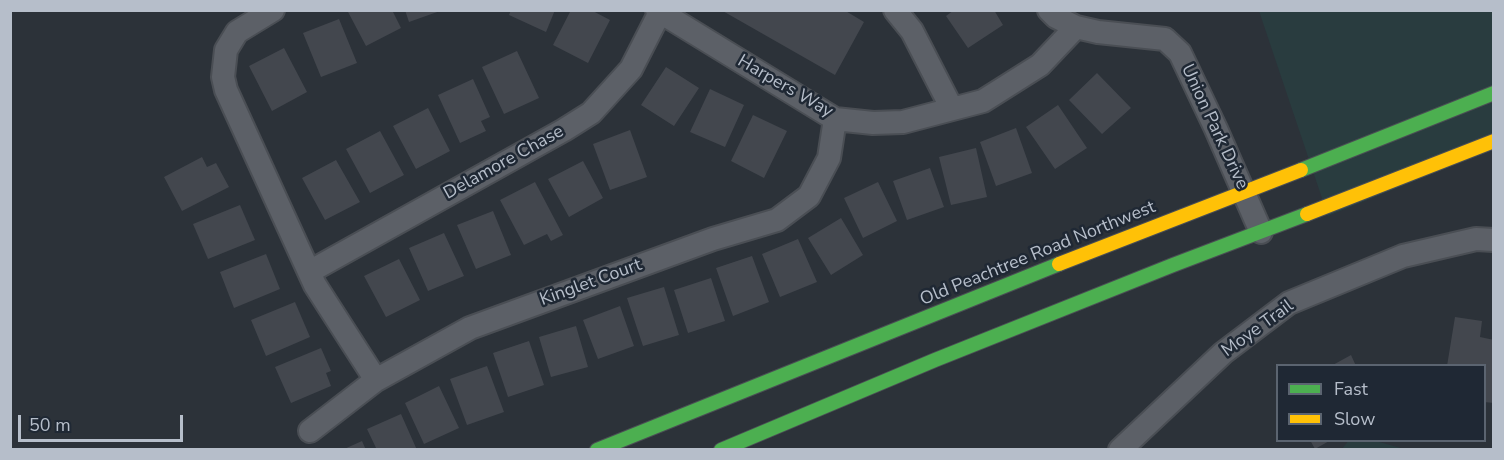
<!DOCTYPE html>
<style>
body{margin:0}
#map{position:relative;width:1504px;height:460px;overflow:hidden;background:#2c3239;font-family:"Nunito Sans",sans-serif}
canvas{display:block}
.frame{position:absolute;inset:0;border:12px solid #b6beca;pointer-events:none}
.legend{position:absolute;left:1276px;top:364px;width:210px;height:78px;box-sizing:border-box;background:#1f2834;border:2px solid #5b6470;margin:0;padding:8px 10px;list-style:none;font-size:18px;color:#b6beca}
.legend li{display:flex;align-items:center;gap:12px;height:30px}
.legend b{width:30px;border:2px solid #5b6470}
.scale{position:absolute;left:18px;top:415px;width:165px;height:27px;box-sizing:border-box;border:3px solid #b6beca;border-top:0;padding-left:8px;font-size:18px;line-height:21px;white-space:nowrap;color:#b6beca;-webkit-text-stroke:4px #1f2834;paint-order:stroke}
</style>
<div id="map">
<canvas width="1504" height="460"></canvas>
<div class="frame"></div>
<ul class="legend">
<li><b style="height:8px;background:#4caf50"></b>Fast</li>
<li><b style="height:8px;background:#ffc107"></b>Slow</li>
</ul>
<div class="scale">50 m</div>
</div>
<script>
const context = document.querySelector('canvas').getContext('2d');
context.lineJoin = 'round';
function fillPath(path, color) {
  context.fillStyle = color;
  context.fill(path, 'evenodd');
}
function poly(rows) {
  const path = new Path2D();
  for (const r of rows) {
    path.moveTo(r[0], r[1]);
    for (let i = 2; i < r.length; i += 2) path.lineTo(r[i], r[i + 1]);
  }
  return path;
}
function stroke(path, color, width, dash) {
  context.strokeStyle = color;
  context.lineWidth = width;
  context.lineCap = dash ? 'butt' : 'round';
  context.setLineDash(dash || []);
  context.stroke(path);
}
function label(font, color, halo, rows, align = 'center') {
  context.font = font + ' "Nunito Sans",sans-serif';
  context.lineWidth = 5;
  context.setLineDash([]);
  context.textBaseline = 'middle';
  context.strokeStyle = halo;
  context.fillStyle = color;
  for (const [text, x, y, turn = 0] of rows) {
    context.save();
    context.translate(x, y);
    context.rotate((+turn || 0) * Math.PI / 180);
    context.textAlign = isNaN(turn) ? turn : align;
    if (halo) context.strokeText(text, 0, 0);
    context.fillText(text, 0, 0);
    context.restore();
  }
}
fillPath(poly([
 [1259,11,1493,11,1493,149,1328,216],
 [1349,440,1376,441,1404,449,1342,449]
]), '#293c3f');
fillPath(poly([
 [347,10,392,10,401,28,366,46],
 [405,10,440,10,440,11,409,22],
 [511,10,555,10,546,32,509,15],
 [571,10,591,10,610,20,588,63,553,45],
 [721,10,844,10,864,22,835,75],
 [954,10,994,10,1003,25,968,48,946,16],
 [339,19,357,63,321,77,303,33],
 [284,48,307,92,272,111,249,66],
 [517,51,539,98,504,114,482,67],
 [666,67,699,88,674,126,641,105],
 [1097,73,1131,108,1102,134,1069,100],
 [473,79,490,117,481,121,486,131,460,143,438,95],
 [710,89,744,105,725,147,690,132],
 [1058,105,1087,148,1055,169,1026,127],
 [428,108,450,151,416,169,393,126],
 [753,115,787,131,764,178,731,161],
 [1016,128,1032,173,996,186,980,142],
 [630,130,647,177,610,190,593,144],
 [380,131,404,175,370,193,346,149],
 [976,148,987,197,951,205,939,157],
 [202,157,207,167,216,163,229,187,182,211,164,177],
 [336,160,360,202,325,220,302,178],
 [583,161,603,198,569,217,548,179],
 [930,168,944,207,907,220,893,181],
 [535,182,563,235,551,241,547,234,524,245,500,200],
 [878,182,897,221,863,238,844,198],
 [240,205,255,240,208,259,193,224],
 [493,211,511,255,476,269,457,225],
 [841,218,863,255,831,275,808,238],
 [444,233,464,276,428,291,409,248],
 [798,239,817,282,780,297,762,254],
 [266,254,280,289,234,308,220,272],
 [752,256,769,302,733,316,716,268],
 [399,259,420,300,386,317,364,276],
 [711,278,725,321,688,333,674,290],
 [664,287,679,335,643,346,627,298],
 [295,302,310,337,266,356,251,320],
 [620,306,634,346,598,359,583,320],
 [1455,317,1482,321,1480,337,1494,340,1494,403,1484,402,1484,366,1447,366],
 [576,326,588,367,551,377,539,337],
 [529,341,544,385,508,397,493,353],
 [321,348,331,371,326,373,331,386,291,403,275,367],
 [1351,355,1356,366,1331,366],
 [487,366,504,412,467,425,450,379],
 [439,386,459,428,424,444,405,403],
 [401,414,417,450,377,450,367,429],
 [1310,440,1331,440,1315,449],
 [362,441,366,450,342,450]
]), '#43474e');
const street = poly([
 [273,10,237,32,226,50,223,77,226,90,315,285,376,380],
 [657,10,835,119,873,123,903,122,983,101,1040,65,1076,27],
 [895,10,912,31,952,109],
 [1049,10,1056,17,1076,27,1098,32,1165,39,1180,53,1216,129,1261,232],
 [309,272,564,130,591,113,631,69,660,12],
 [310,431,376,380,470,328,713,239,777,220,809,196,829,158,835,119],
 [1120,450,1223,353,1289,303,1403,256,1476,239,1494,240]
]);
const fast = poly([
 [1301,170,1494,93],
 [597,450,1059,264],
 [721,450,935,360,1173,265,1307,214]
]);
const slow = poly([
 [1307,214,1494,141],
 [1059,264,1301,170]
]);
stroke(street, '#4a4e54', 26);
stroke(fast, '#4a4e54', 16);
stroke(slow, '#4a4e54', 16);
stroke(street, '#5c6067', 22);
stroke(fast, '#4caf50', 14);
stroke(slow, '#ffc107', 14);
label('18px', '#b6beca', '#1f2834', [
 ["Harpers Way",785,87,30],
 ["Union Park Drive",1214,127,65],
 ["Delamore Chase",504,163,-29],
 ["Old Peachtree Road Northwest",1038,254,-22],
 ["Kinglet Court",591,283,-20],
 ["Moye Trail",1258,329,-36]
]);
</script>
